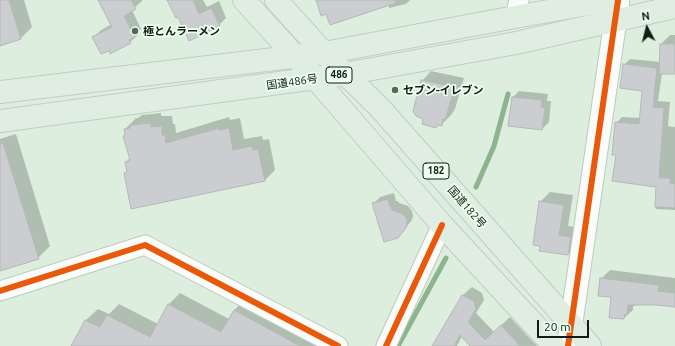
<!DOCTYPE html>
<meta charset="utf-8">
<style>
body{margin:0}
#map{position:relative;width:675px;height:346px;overflow:hidden;background:#ddeede;font-family:Ubuntu,sans-serif}
canvas{display:block}
.north{position:absolute;left:627px;top:8px;width:40px;height:40px;-webkit-text-stroke:3px #ecfeed;paint-order:stroke;rotate:353deg;font-size:11px;font-weight:700;line-height:16px;text-align:center;color:#111c12}
.north::after{content:'';display:block;margin:auto;width:14px;height:18px;background:#111c12;clip-path:polygon(50% 0,100% 100%,50% 72%,0 100%)}
.scale{position:absolute;left:537px;top:320px;width:52px;height:18px;box-sizing:border-box;border:2px solid #111c12;border-top:0;padding-left:5px;font-size:12px;line-height:14px;white-space:nowrap;color:#111c12;-webkit-text-stroke:3px #ecfeed;paint-order:stroke}
</style>
<div id="map">
<canvas width="675" height="346"></canvas>
<div class="north">N</div>
<div class="scale">20 m</div>
</div>
<script>
const context = document.querySelector('canvas').getContext('2d');
context.lineJoin = 'round';
function fillPath(path, color) {
  context.fillStyle = color;
  context.fill(path, 'evenodd');
}
function poly(rows) {
  const path = new Path2D();
  for (const r of rows) {
    path.moveTo(r[0], r[1]);
    for (let i = 2; i < r.length; i += 2) path.lineTo(r[i], r[i + 1]);
  }
  return path;
}
function stroke(path, color, width, dash) {
  context.strokeStyle = color;
  context.lineWidth = width;
  context.lineCap = dash ? 'butt' : 'round';
  context.setLineDash(dash || []);
  context.stroke(path);
}
function label(font, color, halo, rows, align = 'center') {
  context.font = font + ' Ubuntu,"Noto Sans JP",sans-serif';
  context.lineWidth = 3.5;
  context.setLineDash([]);
  context.textBaseline = 'middle';
  context.strokeStyle = halo;
  context.fillStyle = color;
  for (const [text, x, y, turn = 0] of rows) {
    context.save();
    context.translate(x, y);
    context.rotate((+turn || 0) * Math.PI / 180);
    context.textAlign = isNaN(turn) ? turn : align;
    if (halo) context.strokeText(text, 0, 0);
    context.fillText(text, 0, 0);
    context.restore();
  }
}
fillPath(poly([
 [0,0,24,0,32,27,20,39,0,45],
 [99,0,142,0,142,1,132,10,141,29,137,33,138,35,130,42,109,49,94,37,101,30,112,24],
 [168,0,203,0,207,7,219,1,226,18,219,25,178,16],
 [315,0,410,0,406,4,389,8,389,4,327,13],
 [670,35,675,35,675,73,662,73,658,101,670,102,668,126,675,127,675,210,656,209,657,186,617,154,616,123,622,117,641,118,643,90,624,65,630,59,661,62,661,44],
 [431,71,464,78,455,109,451,115,441,125,439,124,436,127,424,119,422,81],
 [519,91,548,94,547,101,551,101,549,122,542,129,513,97],
 [161,113,161,116,172,116,173,124,175,124,176,133,229,117,230,120,240,118,244,139,262,136,263,140,269,139,275,170,264,181,125,173,128,171,126,162,130,158,125,129,136,118,138,118,142,115],
 [16,134,50,246,38,258,0,270,0,139],
 [550,192,573,195,568,226,580,228,578,244,568,254,540,202],
 [394,193,396,201,398,201,399,203,408,206,412,211,413,216,412,220,398,237,373,204,380,197],
 [610,270,675,278,675,306,656,304,636,304,633,307,633,310,624,318,613,296,601,279],
 [472,287,482,293,484,300,476,313,494,332,510,317,537,346,472,346,462,336,457,346,433,346,463,295],
 [180,293,229,319,234,310,246,299,332,346,73,346,86,320,98,309,109,314,119,304,158,324,169,304]
]), '#0003');
stroke(poly([
 [476,187,494,146,508,94],
 [398,346,446,258]
]), '#8cb58f', 5);
const building = poly([
 [0,0,9,0,21,39,0,46,0,0],
 [98,0,131,0,136,9,124,16,135,37,129,40,131,43,110,54,109,51,101,54,92,37,112,27,98,0],
 [167,0,193,0,199,14,211,8,220,26,189,41,178,17,176,18,167,0],
 [316,0,396,0,396,3,330,25,326,14,321,16,316,0],
 [660,44,675,44,675,74,659,74,660,44],
 [623,64,657,68,653,107,664,108,659,178,670,178,670,183,675,184,675,208,655,207,656,187,612,181,616,155,612,155,615,122,639,124,642,91,620,88,623,64],
 [421,80,455,87,445,120,443,119,442,126,438,125,436,128,422,124,423,119,416,116,413,111,421,80],
 [512,97,542,100,541,107,545,108,542,130,508,126,512,97],
 [151,123,151,127,162,126,162,135,165,135,166,143,219,128,219,130,229,128,233,150,252,146,253,150,258,149,265,181,131,209,124,173,127,172,125,162,130,160,123,136,125,134,124,129,130,128,130,125,151,123],
 [3,143,39,259,0,271,0,144,3,143],
 [388,199,390,207,391,206,392,210,403,214,407,219,407,223,406,228,398,238,384,242,372,203,388,199],
 [539,201,564,205,559,235,571,237,568,255,539,251,540,246,533,245,539,201],
 [600,278,659,285,658,291,675,293,675,307,656,305,628,305,627,315,625,314,624,319,609,318,611,297,598,296,600,278],
 [462,295,474,301,476,309,468,322,485,340,501,325,520,346,470,346,460,335,454,346,432,346,462,295],
 [168,304,221,332,234,310,300,346,71,346,85,320,100,327,107,315,150,337,168,304]
]);
fillPath(building, '#cccdd1');
stroke(building, '#b4b8b7', 1);
const minor = poly([
 [515,17,519,0],
 [0,291,145,245,338,346],
 [386,346,442,225]
]);
const tertiary = poly([
 [568,346,618,3]
]);
const trunk = poly([
 [244,0,316,79,442,225,554,346],
 [276,0,324,53,380,108,590,346],
 [0,92,324,53,515,17,611,0],
 [0,121,345,74,516,43,675,7]
]);
stroke(minor, '#bccabe', 21);
stroke(tertiary, '#bccabe', 24);
stroke(trunk, '#c3cbc4', 24);
stroke(minor, '#fafcfa', 19);
stroke(tertiary, '#fafcfa', 22);
stroke(trunk, '#e0eee2', 22);
stroke(poly([
 [0,291,145,245,338,346],
 [386,346,442,225],
 [568,346,618,0]
]), '#e8590c', 6);
for (const [x, y, r, color] of [
 [135,31,4,"#586659"],
 [395,90,4,"#586659"]
]) {
  const dot = new Path2D();
  dot.arc(x, y, r, 0, 2 * Math.PI);
  context.fillStyle = color;
  context.fill(dot);
  stroke(dot, '#ecfeed', 1.5);
}
for (const [x, y, w] of [
 [339,75,26],
 [436,171,26]
]) {
  const box = new Path2D();
  box.roundRect(x - w / 2, y - 8, w, 16, 3);
  context.fillStyle = '#ecfeed';
  context.fill(box);
  stroke(box, '#111c12', 1);
}
label('bold 10px', '#111c12', null, [
 ["486",339,75],
 ["182",436,171]
]);
label('bold 11px', '#111c12', '#ecfeed', [
 ["極とんラーメン",143,31],
 ["セブン-イレブン",403,90]
], 'left');
label('11px', '#111c12', '#ecfeed', [
 ["国道486号",292,82,-8],
 ["国道182号",467,207,49]
]);
</script>
